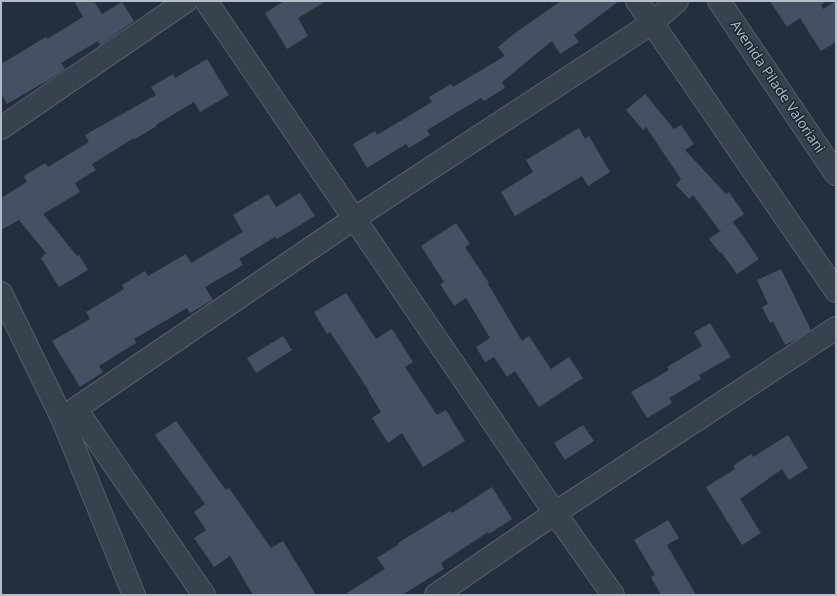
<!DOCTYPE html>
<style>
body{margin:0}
#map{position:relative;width:837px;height:596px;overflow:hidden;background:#242f3e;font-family:"Open Sans",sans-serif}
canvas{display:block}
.frame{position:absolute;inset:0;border:2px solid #b4bcc9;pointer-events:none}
</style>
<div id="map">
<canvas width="837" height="596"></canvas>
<div class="frame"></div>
</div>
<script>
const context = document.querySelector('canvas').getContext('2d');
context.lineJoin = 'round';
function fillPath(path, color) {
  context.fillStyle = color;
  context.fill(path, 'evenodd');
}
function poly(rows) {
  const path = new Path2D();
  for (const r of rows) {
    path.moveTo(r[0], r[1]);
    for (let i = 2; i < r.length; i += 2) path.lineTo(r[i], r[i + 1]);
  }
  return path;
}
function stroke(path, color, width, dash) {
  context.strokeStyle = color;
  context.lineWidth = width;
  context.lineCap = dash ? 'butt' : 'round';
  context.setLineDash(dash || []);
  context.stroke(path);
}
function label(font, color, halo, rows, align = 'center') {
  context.font = font + ' "Open Sans",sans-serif';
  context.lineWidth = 3;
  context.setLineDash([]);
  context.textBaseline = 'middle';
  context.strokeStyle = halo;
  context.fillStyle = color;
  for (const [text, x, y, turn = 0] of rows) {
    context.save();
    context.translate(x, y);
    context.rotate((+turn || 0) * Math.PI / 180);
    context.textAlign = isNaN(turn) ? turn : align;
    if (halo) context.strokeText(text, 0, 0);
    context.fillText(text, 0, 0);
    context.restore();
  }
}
fillPath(poly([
 [74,1,94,1,102,14,122,2,134,21,100,45,98,41,61,63,65,69,44,83,43,83,7,104,1,93,1,64,46,37,47,39,83,17],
 [284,1,326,1,298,18,308,36,287,49,265,13],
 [561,1,619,1,574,35,579,42,560,54,552,41,502,82,505,88,484,101,481,98,427,130,430,135,409,148,406,144,367,168,353,144,375,131,377,135,432,102,429,97,451,84,453,87,505,56,498,47,515,33],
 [770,1,827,1,821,5,823,9,836,1,836,42,821,51,800,18,787,27],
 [207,59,229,95,200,112,194,102,156,125,157,126,135,139,134,138,92,164,96,170,75,183,80,192,43,214,77,256,79,255,88,270,59,287,41,258,46,253,19,220,1,230,1,198,27,182,24,176,45,163,48,167,89,142,85,135,156,95,151,87,173,74,175,78],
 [645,94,674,129,681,125,694,144,685,150,726,194,729,192,744,214,720,231,693,195,689,199,676,185,681,179,646,127,643,130,626,110],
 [579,128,585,139,589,136,610,172,588,186,582,176,515,216,501,192,533,172,526,160],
 [300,193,315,216,277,239,275,237,239,259,243,265,205,287,213,300,190,313,187,308,134,339,136,343,99,366,103,372,80,387,52,341,90,319,86,312,124,289,122,285,145,271,148,276,186,254,191,263,243,232,233,215,268,194,276,207],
 [733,222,759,259,737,274,721,252,720,253,709,239],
 [456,223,470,244,465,247,489,283,488,284,522,341,529,336,551,369,569,357,583,378,539,407,515,371,507,377,494,357,485,362,476,347,490,338,466,298,454,306,440,284,444,282,421,246],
 [781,269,811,330,799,338,785,345,773,321,770,323,762,307,768,304,757,280],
 [346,293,376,339,392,329,413,362,405,367,437,415,446,410,465,441,423,467,402,433,388,443,372,418,381,412,368,391,369,391,330,332,327,334,314,312],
 [710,323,731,357,699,375,701,379,669,398,672,403,647,418,631,392,669,370,667,367,702,346,694,332],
 [283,336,292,350,256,373,247,358],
 [176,421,226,490,229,488,271,548,283,541,316,595,253,595,230,556,214,567,194,538,206,530,194,512,205,504,155,435],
 [583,425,594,441,565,460,554,443],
 [788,435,808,468,789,480,782,469,740,499,761,533,742,545,706,487,735,469,733,466,751,454,753,457],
 [492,487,512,519,489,534,488,532,441,563,444,569,402,595,344,595,385,569,377,558,399,544,398,543,450,511,452,513],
 [668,520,679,538,667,545,696,595,661,595,651,577,655,575,634,540]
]), '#455162');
const minor = poly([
 [206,1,555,513,613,595],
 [637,1,836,291],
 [719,1,836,174],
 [1,128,186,1],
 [1,293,62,418,134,595],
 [76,409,204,595],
 [62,418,355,218,652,23,677,1],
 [436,595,555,513,836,328]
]);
stroke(minor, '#565f6c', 24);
stroke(minor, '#38414e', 22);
label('14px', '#b4bcc9', '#1d2633', [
 ["Avenida Pilade Valoriani",777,87,56]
]);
</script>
